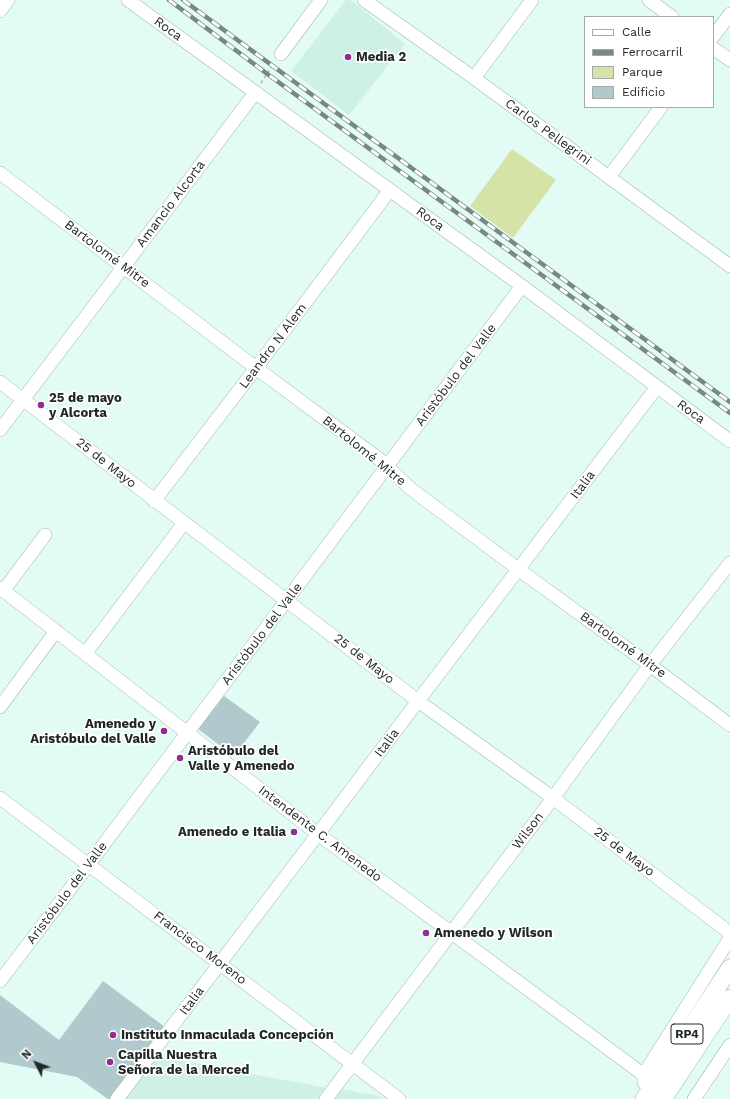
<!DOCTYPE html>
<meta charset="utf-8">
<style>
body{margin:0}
#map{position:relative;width:730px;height:1099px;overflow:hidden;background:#e2fbf4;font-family:"Work Sans",sans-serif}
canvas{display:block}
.legend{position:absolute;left:584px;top:16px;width:130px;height:92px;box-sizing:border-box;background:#fff;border:1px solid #a6a9a9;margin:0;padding:5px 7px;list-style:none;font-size:12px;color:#202927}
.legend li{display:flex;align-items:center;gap:8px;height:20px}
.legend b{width:20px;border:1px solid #a6a9a9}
.north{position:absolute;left:16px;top:1043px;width:40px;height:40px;-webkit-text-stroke:3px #fff;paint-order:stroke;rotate:312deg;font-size:11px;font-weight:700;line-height:16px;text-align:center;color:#202927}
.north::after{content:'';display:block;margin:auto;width:14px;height:18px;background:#202927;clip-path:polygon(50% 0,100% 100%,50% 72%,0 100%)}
</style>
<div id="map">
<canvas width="730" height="1099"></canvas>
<ul class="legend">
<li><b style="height:5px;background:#fff"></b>Calle</li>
<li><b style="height:5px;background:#788884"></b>Ferrocarril</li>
<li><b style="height:11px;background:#d5e3a7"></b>Parque</li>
<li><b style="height:11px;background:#b0c9cc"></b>Edificio</li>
</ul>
<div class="north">N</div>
</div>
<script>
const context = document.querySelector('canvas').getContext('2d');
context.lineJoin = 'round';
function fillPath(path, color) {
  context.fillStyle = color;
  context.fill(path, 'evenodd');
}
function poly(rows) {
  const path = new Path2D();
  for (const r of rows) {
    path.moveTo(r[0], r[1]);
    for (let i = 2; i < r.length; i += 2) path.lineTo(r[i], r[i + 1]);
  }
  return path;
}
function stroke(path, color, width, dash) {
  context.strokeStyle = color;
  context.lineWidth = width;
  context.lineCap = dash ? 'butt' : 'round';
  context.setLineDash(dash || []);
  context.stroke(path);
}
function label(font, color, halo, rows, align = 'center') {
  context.font = font + ' "Work Sans",sans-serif';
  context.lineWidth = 3.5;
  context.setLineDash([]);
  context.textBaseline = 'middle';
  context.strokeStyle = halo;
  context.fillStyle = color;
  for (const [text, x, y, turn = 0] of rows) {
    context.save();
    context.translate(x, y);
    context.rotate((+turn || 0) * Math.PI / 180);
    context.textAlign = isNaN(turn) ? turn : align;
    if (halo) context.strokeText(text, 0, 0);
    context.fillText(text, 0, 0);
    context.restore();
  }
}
fillPath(poly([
 [346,0,351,0,405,44,349,115,291,71],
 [157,1056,327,1088,318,1099,124,1099],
 [342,1089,379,1096,383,1099,335,1099]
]), '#cef0e7');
fillPath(poly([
 [512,149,556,180,513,238,470,206]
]), '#d5e3a7');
fillPath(poly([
 [224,696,260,722,234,756,198,729],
 [103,981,169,1030,113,1099,108,1099,77,1077,0,1062,0,995,59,1040]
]), '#b0c9cc');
const minor = poly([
 [128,0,522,286,730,441],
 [364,0,474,78,730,266],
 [649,0,672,17],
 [0,11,8,0],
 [713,37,730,14],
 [713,48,730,60],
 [281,54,321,0],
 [474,78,532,0],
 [0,173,256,368,379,459,411,489,518,569,650,665,730,725],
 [609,177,661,107],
 [0,382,418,701,553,798,730,933],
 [0,430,255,93],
 [154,501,256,368,390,190],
 [0,588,318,834,644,1075],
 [3,591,45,535],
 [85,654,184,523],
 [0,707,56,631],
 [0,798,399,1099],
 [0,981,89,864,522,286],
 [644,1083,644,1075,649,1066,730,938],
 [117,1099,318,834,418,701,657,387],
 [326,1099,553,798,650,665,730,563],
 [694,1099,730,1045]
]);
const major = poly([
 [644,1099,730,968],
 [663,1099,730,998]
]);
stroke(minor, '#a0b7b1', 14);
stroke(major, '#a0b7b1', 18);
stroke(poly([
 [261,83,274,63]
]), '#a6bab5', 1.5, [3, 3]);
stroke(minor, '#fff', 13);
stroke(major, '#fff', 17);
const rail = poly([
 [169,0,266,73,730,413],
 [183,0,730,402]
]);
stroke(rail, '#788884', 4.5);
stroke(rail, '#fff', 3, [9]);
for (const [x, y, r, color] of [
 [348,57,4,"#912c92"],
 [41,405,4,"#912c92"],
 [164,731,4,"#912c92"],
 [180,758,4,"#912c92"],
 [294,832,4,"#912c92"],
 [426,933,4,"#912c92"],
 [113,1035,4,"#912c92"],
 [110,1062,4,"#912c92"]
]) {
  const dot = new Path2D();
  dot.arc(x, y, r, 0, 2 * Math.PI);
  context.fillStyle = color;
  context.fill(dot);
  stroke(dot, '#fff', 1.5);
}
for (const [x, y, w] of [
 [687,1034,32]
]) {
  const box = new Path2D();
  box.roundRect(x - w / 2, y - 10, w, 20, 3);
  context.fillStyle = '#fff';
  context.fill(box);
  stroke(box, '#202927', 1);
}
label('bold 12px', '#202927', null, [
 ["RP4",687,1034]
]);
label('13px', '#202927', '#fff', [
 ["Roca",168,29,36],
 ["Carlos Pellegrini",548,132,36],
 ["Amancio Alcorta",171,204,-53],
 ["Roca",430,219,36],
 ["Bartolomé Mitre",107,254,37],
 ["Leandro N Alem",273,346,-53],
 ["Aristóbulo del Valle",456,375,-53],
 ["Roca",691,412,36],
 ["Bartolomé Mitre",364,451,39],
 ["25 de Mayo",106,463,38],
 ["Italia",583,485,-53],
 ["Aristóbulo del Valle",262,634,-53],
 ["Bartolomé Mitre",623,645,36],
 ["25 de Mayo",364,659,38],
 ["Italia",387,743,-53],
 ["Wilson",528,831,-53],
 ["Intendente C. Amenedo",320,834,37],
 ["25 de Mayo",624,852,37],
 ["Aristóbulo del Valle",67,893,-53],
 ["Francisco Moreno",200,948,37],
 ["Italia",192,1001,-53]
]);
label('bold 13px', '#202927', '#fff', [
 ["Media 2",356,57],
 ["25 de mayo",49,398],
 ["y Alcorta",49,413],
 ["Amenedo y",156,724,"right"],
 ["Aristóbulo del Valle",156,739,"right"],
 ["Aristóbulo del",188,751],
 ["Valle y Amenedo",188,766],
 ["Amenedo e Italia",286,832,"right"],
 ["Amenedo y Wilson",434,933],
 ["Instituto Inmaculada Concepción",121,1035],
 ["Capilla Nuestra",118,1055],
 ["Señora de la Merced",118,1070]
], 'left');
</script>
